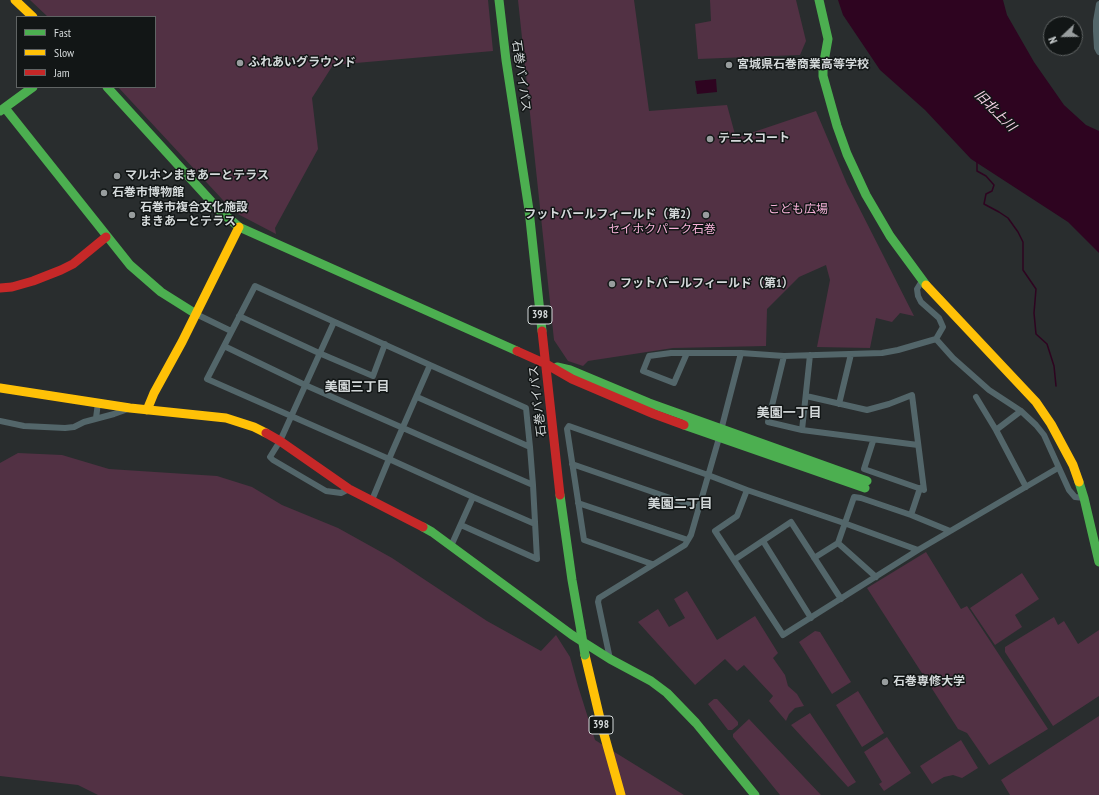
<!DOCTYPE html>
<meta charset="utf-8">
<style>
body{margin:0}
#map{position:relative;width:1099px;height:795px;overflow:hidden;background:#292d2e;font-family:"PT Sans Narrow",sans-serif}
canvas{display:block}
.legend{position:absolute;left:16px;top:16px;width:140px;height:72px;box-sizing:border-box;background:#121616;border:1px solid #606464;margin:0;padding:5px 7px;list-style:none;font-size:12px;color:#d4d9da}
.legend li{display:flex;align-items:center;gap:8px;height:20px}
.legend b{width:20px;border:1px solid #606464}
.north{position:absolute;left:1043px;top:16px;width:40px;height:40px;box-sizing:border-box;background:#121616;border:1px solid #606464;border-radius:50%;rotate:248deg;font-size:11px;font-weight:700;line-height:16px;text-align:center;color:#d4d9da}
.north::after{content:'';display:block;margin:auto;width:14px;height:18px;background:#989d9e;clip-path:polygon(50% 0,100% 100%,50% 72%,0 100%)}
</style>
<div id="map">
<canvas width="1099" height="795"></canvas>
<ul class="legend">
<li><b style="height:5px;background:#4caf50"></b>Fast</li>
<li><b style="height:5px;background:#ffc107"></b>Slow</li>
<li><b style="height:5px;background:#c62828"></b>Jam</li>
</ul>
<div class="north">N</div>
</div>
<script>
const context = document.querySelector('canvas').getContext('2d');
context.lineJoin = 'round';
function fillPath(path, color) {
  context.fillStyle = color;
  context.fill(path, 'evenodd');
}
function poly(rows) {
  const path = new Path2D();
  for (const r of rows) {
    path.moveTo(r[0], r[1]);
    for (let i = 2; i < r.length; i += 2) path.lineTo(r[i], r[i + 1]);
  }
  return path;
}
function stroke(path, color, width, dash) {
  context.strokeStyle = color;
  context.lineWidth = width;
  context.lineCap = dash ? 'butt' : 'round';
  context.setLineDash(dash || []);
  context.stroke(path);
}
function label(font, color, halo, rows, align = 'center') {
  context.font = font + ' "PT Sans Narrow","Noto Sans JP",sans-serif';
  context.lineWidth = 3;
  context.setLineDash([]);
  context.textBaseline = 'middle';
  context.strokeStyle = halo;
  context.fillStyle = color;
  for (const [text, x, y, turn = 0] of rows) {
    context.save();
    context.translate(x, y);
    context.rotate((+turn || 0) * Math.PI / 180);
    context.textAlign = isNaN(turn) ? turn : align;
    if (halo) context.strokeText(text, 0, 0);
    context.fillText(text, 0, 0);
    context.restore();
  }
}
fillPath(poly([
 [30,0,488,0,493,51,333,65,312,98,318,149,275,228,276,234,234,212,118,87,155,87,155,17,48,17],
 [518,0,634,0,649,111,727,105,736,138,816,111,847,184,914,316,900,313,892,322,876,318,870,348,817,347,830,280,826,265,799,277,767,309,766,346,673,348,588,361,583,366,568,361,554,340],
 [710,0,796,0,806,41,800,55,698,59,695,24,711,21],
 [18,453,62,455,109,469,217,476,252,487,282,505,338,528,392,558,487,621,541,651,556,635,570,657,578,686,595,740,684,795,98,795,78,785,0,776,0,463],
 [926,552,961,609,967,606,1048,729,989,765,967,733,958,729,867,588],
 [1022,573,1039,599,1015,615,1022,627,995,645,970,608],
 [687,591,717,640,755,616,778,653,773,658,785,675,788,686,797,694,804,706,795,708,789,714,786,721,769,701,773,696,744,665,737,671,725,659,695,685,638,622,658,609,669,627,685,618,674,599],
 [1054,617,1058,625,1064,621,1078,644,1099,630,1099,696,1053,726,1005,652,1005,647],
 [815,631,820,632,851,682,832,694,799,642],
 [858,691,884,733,862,747,836,705],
 [714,699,717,699,738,722,738,725,732,730,728,730,708,704],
 [810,713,856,782,848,787,791,725],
 [1099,716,1099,795,1010,795,1001,780],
 [749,719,821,795,780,795,733,737,733,734],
 [887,737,911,773,884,791,879,784,882,782,864,752],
 [961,740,978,768,962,778,953,775,944,777,932,784,920,766]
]), '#523144');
fillPath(poly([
 [838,0,1003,0,1007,15,1034,62,1064,105,1086,125,1099,131,1099,253,1068,222,971,159,925,110,880,70,843,15],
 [716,79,717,92,697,94,695,81]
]), '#2e0420');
stroke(poly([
 [977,162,977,171,986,176,994,185,992,191,986,194,984,204,999,212,1008,218,1018,232,1023,242,1023,270,1036,289,1034,313,1036,334,1047,344,1054,366,1056,386]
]), '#2e0420', 1.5);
stroke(poly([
 [1099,4,1096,21,1096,31,1097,48,1099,52],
 [922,281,917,289,918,296,921,302,939,318,943,327,936,339,953,358,989,390,1021,411,1036,425,1044,435,1069,490,1075,497,1084,498],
 [196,314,231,331],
 [239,316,319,353,373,376,385,344],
 [334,322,280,441,270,457,273,460,326,491,341,493,349,489],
 [224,346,305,385,533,485,537,559,461,525],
 [687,353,674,383,643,371,649,356,671,353,741,353],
 [784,356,768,422,802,430,918,445],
 [430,365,526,408,530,447],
 [806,396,867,410,889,404,912,395,924,490,864,469,873,441],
 [417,397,530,447,533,485],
 [976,397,996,430,1026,487],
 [839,404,851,354],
 [96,418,98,403],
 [0,421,24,426,65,428,74,427,84,422,114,414,128,409],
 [802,430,810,355],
 [996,430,1021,411],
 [572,464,699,508],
 [747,490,737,516,715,531,783,635,918,550,1058,468],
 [473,497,535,524],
 [372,500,389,459,430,365,255,286,207,379,389,459,473,497,451,546],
 [578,503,688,540],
 [911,515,920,488],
 [763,541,811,618],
 [814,558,838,543],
 [734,560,791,522,841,599],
 [652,564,584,540,567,429,569,426,708,475,747,490,844,523,918,550],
 [876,577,838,543,854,497,861,498,911,515,950,531],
 [610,659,598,602,599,598,685,545,691,535,719,438,741,353,784,356,882,353,898,350,936,339]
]), '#53666a', 6);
stroke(poly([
 [499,0,506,60,529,210,542,331],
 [819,0,828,39,823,67,823,76,837,126,847,154,866,195,890,236,926,285],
 [107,87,220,211,239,227,517,351],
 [5,108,130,265,161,292,196,314],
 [0,111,33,87],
 [557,367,570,370,649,403,867,481],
 [684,425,865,488],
 [1079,482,1084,498,1099,562],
 [560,495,572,580,581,631],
 [423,527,432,532,572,635,610,659,651,681,667,693,696,723,755,795]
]), '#4caf50', 9);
stroke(poly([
 [15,0,33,17],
 [926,285,1036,402,1051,424,1073,465,1079,482],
 [0,388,130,408,226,418,254,427,266,433],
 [147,410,154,393,182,342,239,227],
 [585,655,602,727,621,795]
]), '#ffc107', 9);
stroke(poly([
 [0,288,12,287,33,281,61,270,73,264,106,237],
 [542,331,560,495],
 [517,351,546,364,572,379,654,414,684,425],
 [266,433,280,441,349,489,423,527]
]), '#c62828', 9);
stroke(poly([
 [581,631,585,655]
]), '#4caf50', 9);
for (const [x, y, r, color] of [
 [240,63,4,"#989d9e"],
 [729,65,4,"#989d9e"],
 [710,139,4,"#989d9e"],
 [117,176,4,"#989d9e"],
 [104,193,4,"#989d9e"],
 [132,215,4,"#989d9e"],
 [706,215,4,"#989d9e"],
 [612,284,4,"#989d9e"],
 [885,682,4,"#989d9e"]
]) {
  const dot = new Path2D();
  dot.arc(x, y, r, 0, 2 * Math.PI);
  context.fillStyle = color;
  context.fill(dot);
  stroke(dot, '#121616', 1.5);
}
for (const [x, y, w] of [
 [540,315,24],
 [601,725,24]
]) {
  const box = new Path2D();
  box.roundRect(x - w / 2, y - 9, w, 18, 3);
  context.fillStyle = '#121616';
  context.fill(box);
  stroke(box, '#d4d9da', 1);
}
label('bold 11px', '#d4d9da', null, [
 ["398",540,315],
 ["398",601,725]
]);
label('bold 12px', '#d4d9da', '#121616', [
 ["ふれあいグラウンド",248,63],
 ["宮城県石巻商業高等学校",737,65],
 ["テニスコート",718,139],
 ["マルホンまきあーとテラス",125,176],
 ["石巻市博物館",112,193],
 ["石巻市複合文化施設",140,208],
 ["まきあーとテラス",140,222],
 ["フットバールフィールド（第2）",698,215,"right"],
 ["フットバールフィールド（第1）",620,284],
 ["石巻専修大学",893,682]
], 'left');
label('12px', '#d4d9da', '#121616', [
 ["石巻バイパス",521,76,82],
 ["石巻バイパス",538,401,-97]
]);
label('12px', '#f6b1d8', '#121616', [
 ["こども広場",798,210],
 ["セイホクパーク石巻",662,230]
]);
label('italic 13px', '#f8d4e8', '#121616', [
 ["旧北上川",995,111,45]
]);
label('bold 13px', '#d4d9da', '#121616', [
 ["美園三丁目",357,387],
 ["美園一丁目",789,413],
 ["美園二丁目",680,504]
]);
</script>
